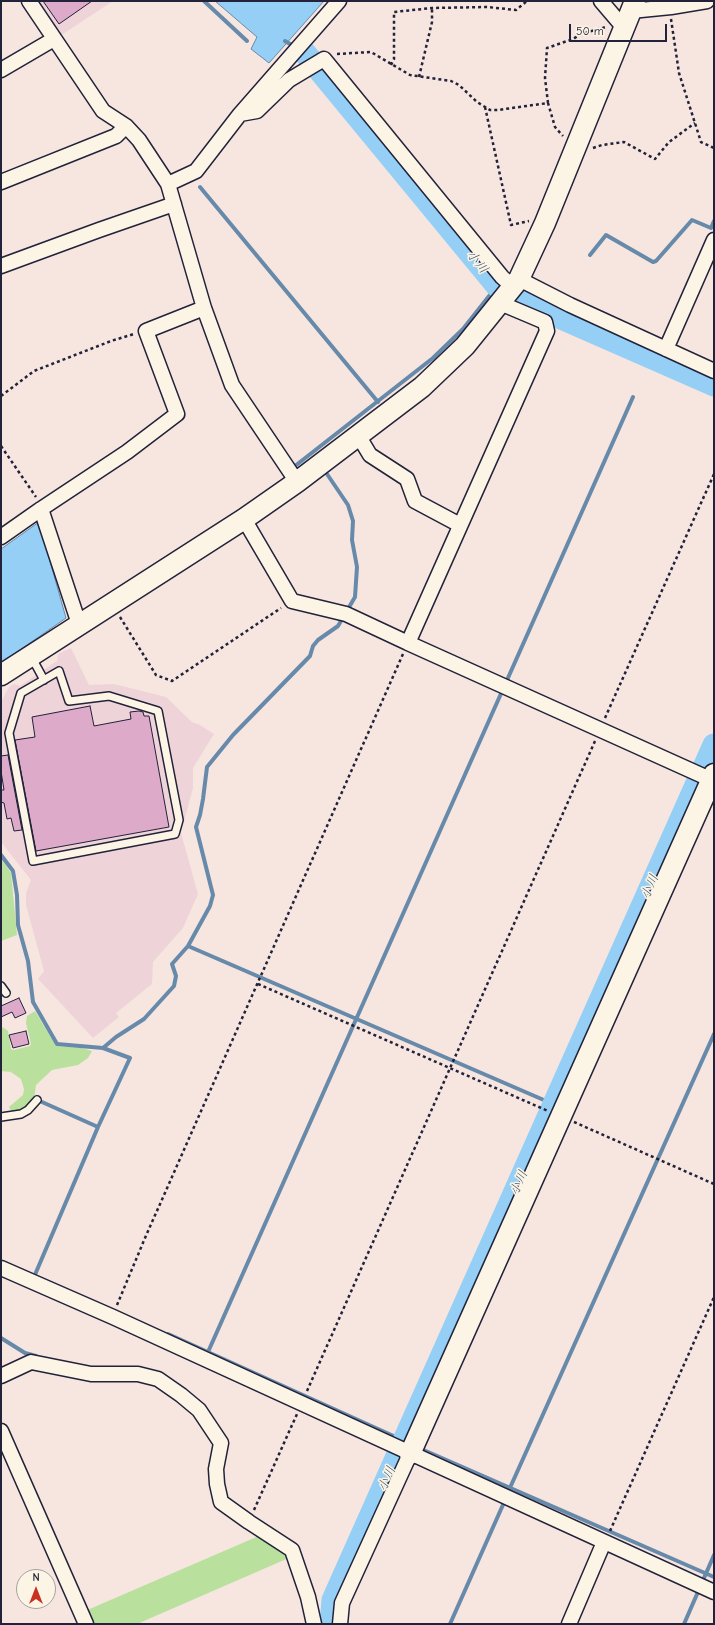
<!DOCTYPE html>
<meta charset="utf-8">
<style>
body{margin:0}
#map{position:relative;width:715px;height:1625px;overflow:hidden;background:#f6e6df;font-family:"Comic Neue",sans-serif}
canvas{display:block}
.frame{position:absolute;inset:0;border:2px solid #22223b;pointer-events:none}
.north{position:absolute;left:16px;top:1569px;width:40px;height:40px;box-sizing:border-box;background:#fcf5e5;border:1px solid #a5a1a1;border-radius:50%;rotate:0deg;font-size:11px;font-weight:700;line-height:16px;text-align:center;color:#22223b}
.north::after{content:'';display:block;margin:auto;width:14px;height:18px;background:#c8321e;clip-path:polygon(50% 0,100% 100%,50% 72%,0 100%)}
.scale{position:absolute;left:569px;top:24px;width:98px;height:18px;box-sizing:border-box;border:2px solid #22223b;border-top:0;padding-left:5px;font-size:12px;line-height:14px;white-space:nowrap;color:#22223b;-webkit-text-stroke:3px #fcf5e5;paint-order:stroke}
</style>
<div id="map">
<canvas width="715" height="1625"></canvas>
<div class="frame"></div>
<div class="north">N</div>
<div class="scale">50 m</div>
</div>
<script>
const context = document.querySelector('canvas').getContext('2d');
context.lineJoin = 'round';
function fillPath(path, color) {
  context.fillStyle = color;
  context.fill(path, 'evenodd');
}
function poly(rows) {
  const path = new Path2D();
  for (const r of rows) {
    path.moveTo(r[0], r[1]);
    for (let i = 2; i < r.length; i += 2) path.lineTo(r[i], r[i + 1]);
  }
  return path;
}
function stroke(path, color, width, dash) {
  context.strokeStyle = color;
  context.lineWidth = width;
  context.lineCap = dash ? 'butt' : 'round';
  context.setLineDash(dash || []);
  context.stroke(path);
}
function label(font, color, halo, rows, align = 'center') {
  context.font = font + ' "Comic Neue","Klee One",sans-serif';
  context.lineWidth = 3;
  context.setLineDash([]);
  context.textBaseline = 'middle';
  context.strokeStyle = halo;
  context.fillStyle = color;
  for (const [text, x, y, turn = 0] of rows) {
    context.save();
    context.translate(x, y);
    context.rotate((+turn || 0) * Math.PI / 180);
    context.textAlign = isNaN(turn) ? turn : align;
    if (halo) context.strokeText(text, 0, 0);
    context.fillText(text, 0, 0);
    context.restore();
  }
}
fillPath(poly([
 [36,1,113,1,57,38],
 [71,648,89,685,114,684,166,697,192,722,200,725,214,734,193,768,193,788,181,833,198,894,183,928,153,962,152,984,116,1013,119,1017,93,1038,38,979,44,971,26,905,26,893,31,880,1,842,1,702,9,687,14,684,20,686,57,661,58,654]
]), '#eed4d8');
fillPath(poly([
 [1,858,11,873,17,935,1,941],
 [35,1011,56,1046,82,1048,92,1051,88,1058,78,1065,52,1070,36,1085,34,1099,29,1106,19,1112,12,1112,9,1107,23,1095,24,1089,21,1079,11,1072,1,1071,1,1027,4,1028,8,1031,11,1049,14,1050,30,1046,31,1044,26,1023,27,1016],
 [261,1535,291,1557,137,1624,91,1624,85,1611]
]), '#b9e19d');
const water = poly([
 [215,1,324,1,269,63,251,49,257,37,215,1],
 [39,522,66,618,1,663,1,549,39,522]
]);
fillPath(water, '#95cff5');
stroke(water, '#678aab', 1);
stroke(poly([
 [204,1,247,41],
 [285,41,305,53],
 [200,187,378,402],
 [590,255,606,235,653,262,656,261,692,220,711,228,714,221],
 [295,466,433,358,463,329,497,286],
 [1,855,13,871,17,895,18,925,28,961,33,1002,57,1044,103,1048,130,1058,98,1127,34,1277,36,1278],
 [188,946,553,1104],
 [103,1048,116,1037,144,1019,174,986,176,976,172,964,188,946,210,906,213,895,196,827,200,815,203,799,207,767,233,735,310,656,313,646,318,640,338,626,355,597,357,567,352,540,353,521,348,505,327,474],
 [42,1102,98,1127],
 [168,1334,409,1443],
 [1,1338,25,1353,36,1356],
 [208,1352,633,397],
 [419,1448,714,1577],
 [509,1490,714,1034],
 [450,1624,506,1498],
 [684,1624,714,1555]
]), '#678aab', 4);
stroke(poly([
 [305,53,497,286,520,300,714,385],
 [331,1624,333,1600,714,745]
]), '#95cff5', 23);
const building = poly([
 [43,1,92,1,59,24,43,1],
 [90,706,94,726,131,719,130,712,139,711,143,712,144,716,149,716,169,827,36,851,15,740,35,737,32,717,90,706],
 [8,755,22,830,14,831,11,818,7,819,4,803,1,802,1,790,4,790,1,771,1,756,8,755],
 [19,998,26,1013,15,1018,12,1012,1,1017,1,1006,19,998],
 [26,1031,29,1044,13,1048,9,1035,26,1031]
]);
fillPath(building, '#ddabc9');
stroke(building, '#22223b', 1);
const lane = poly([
 [32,658,44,680],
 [59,671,69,701,109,696,158,711,179,820,175,834,33,861,9,733,21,693,59,671],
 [1,986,6,993],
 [1,1117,21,1114,28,1110,37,1100]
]);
const street = poly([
 [29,1,103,111,126,126,139,140,168,184,204,308,232,385,297,482],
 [601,1,624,28],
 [631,11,671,7,707,1],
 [1,70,54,39],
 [240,114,257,111,289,80,324,59,502,277,513,287],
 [1,182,116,136,126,126],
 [168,184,196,171,240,114,339,1],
 [1,266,99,230,174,204],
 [519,279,570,305,714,371],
 [666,349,714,240],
 [358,435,370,455,407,479,415,501,460,525],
 [41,509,79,624],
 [244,519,292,601,346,614,408,643,547,331,545,322,500,303],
 [1,537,41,509,127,452,177,414,146,331,204,308],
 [408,643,712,780],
 [1,1268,113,1317,714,1592],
 [1,1376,31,1362,91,1374,138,1374,158,1379,181,1395,199,1410,221,1443,216,1469,217,1484,221,1502,249,1522,292,1550,308,1597,314,1624],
 [1,1431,86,1624],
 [340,1624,342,1603,410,1454],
 [569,1624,604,1542]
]);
const secondary = poly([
 [1,675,244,519,297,482,422,387,465,346,519,279,545,223,635,1],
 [410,1454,714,774]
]);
stroke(lane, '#22223b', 10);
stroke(street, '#22223b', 17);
stroke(secondary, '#22223b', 23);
stroke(poly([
 [671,19,679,73,701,142,714,148],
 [337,54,371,52,410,75,451,81,459,85,477,102,490,110,498,110,548,103,555,127,563,136],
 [391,65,394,59,394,12,432,8,487,7,516,10,527,1],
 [419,77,432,22,432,8],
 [548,103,545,78,547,48,573,39,581,34,606,27],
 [485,107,511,225,529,221],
 [593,148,602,145,624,142,655,159,669,142,695,123],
 [1,396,34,371,111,341,134,334],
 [1,446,36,497],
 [120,617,156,675,172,681,281,608],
 [605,718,714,474],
 [258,984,548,1111],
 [574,1122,714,1184],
 [117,1305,145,1238,403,654],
 [307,1391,595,741],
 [254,1510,297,1414],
 [610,1531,714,1297]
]), '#22223b', 2.5, [3, 3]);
stroke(lane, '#fcf5e5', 7);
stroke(street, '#fcf5e5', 14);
stroke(secondary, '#fcf5e5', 20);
label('italic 13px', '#445673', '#fcf5e5', [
 ["小川",477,262,51],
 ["小川",650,887,-66],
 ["小川",519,1183,-66],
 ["小川",387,1479,-66]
]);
</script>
